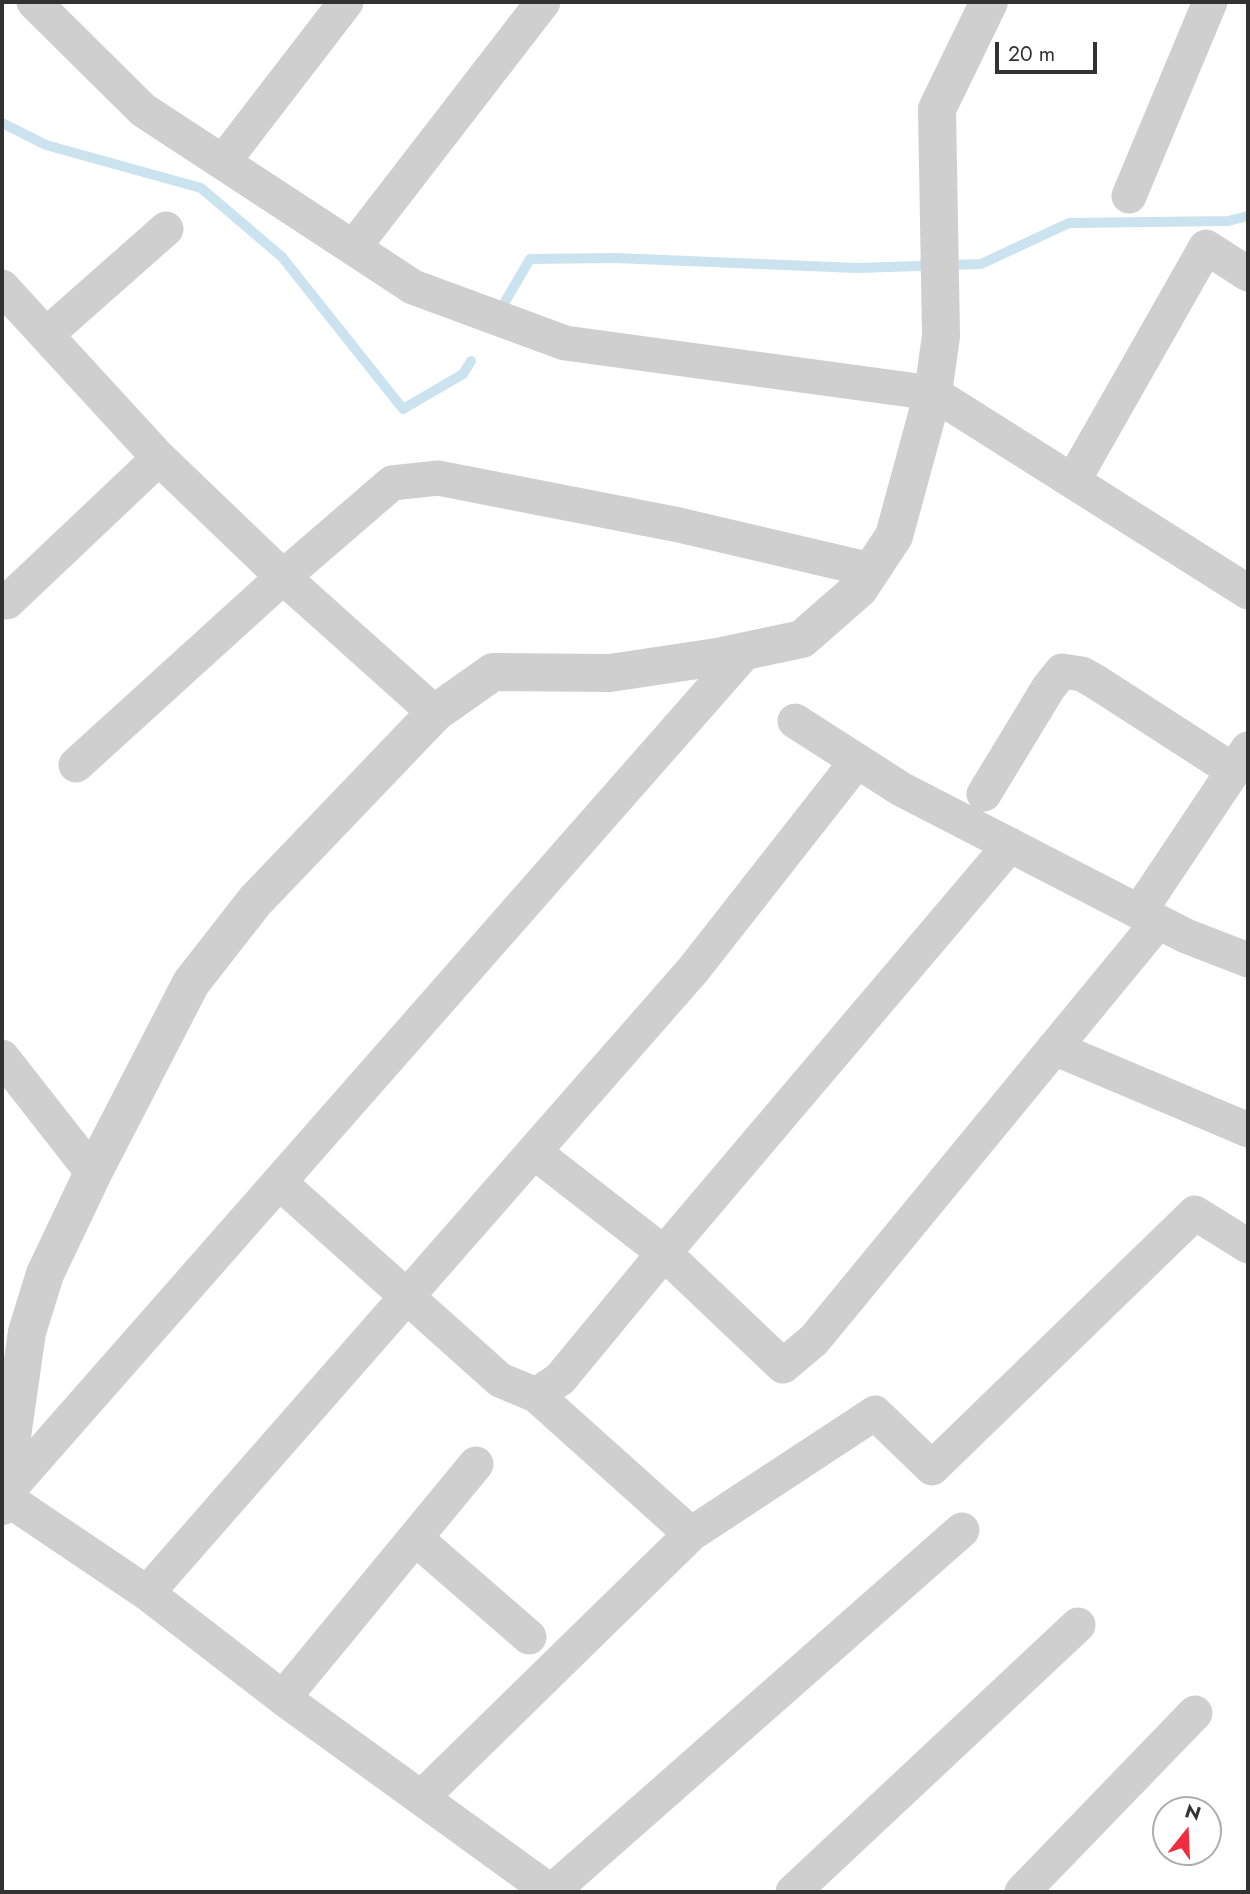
<!DOCTYPE html>
<style>
body{margin:0}
#map{position:relative;width:1250px;height:1894px;overflow:hidden;background:#fff;font-family:Jost,sans-serif}
canvas{display:block}
.frame{position:absolute;inset:0;border:4px solid #323232;pointer-events:none}
.north{position:absolute;left:1152px;top:1796px;width:70px;height:70px;box-sizing:border-box;background:#fff;border:2px solid #adadad;border-radius:50%;rotate:18deg;font-size:19px;font-weight:700;line-height:28px;text-align:center;color:#323232}
.north::after{content:'';display:block;margin:auto;width:24px;height:32px;background:#f12c3f;clip-path:polygon(50% 0,100% 100%,50% 72%,0 100%)}
.scale{position:absolute;left:995px;top:42px;width:102px;height:32px;box-sizing:border-box;border:4px solid #323232;border-top:0;padding-left:9px;font-size:21px;line-height:24px;white-space:nowrap;color:#323232;-webkit-text-stroke:5px #fff;paint-order:stroke}
</style>
<div id="map">
<canvas width="1250" height="1894"></canvas>
<div class="frame"></div>
<div class="north">N</div>
<div class="scale">20 m</div>
</div>
<script>
const context = document.querySelector('canvas').getContext('2d');
context.lineJoin = 'round';
function poly(rows) {
  const path = new Path2D();
  for (const r of rows) {
    path.moveTo(r[0], r[1]);
    for (let i = 2; i < r.length; i += 2) path.lineTo(r[i], r[i + 1]);
  }
  return path;
}
function stroke(path, color, width, dash) {
  context.strokeStyle = color;
  context.lineWidth = width;
  context.lineCap = dash ? 'butt' : 'round';
  context.setLineDash(dash || []);
  context.stroke(path);
}
stroke(poly([
 [2,123,46,145,201,188,282,257,403,409,463,374,471,361],
 [499,312,530,259,615,258,857,268,981,264,1069,223,1228,221,1248,216]
]), '#cbe2ef', 10);
stroke(poly([
 [34,2,143,110,413,287,565,343,933,393,1248,592],
 [223,162,346,2],
 [1129,196,1210,2],
 [353,248,543,2],
 [2,287,159,458,283,577,435,713],
 [46,335,166,229],
 [1073,481,1206,247,1248,274],
 [7,602,159,458],
 [746,651,3,1496,147,1593,283,1698,551,1892,962,1530],
 [795,721,901,789,1186,936,1248,960],
 [76,765,283,577,392,483,438,478,679,525,871,570],
 [984,794,1049,687,1062,671,1082,674,1096,682,1234,771],
 [1010,845,664,1253,783,1366,814,1340,1158,922],
 [1139,912,1248,749],
 [1054,1048,1248,1130],
 [2,1057,93,1173],
 [279,1182,500,1380,536,1395,560,1379,664,1253,534,1152],
 [691,1534,875,1413,932,1468,1195,1213,1248,1246],
 [415,1538,529,1637],
 [147,1593,693,970,857,761],
 [283,1698,476,1464],
 [421,1798,691,1534,536,1395],
 [793,1892,1078,1625],
 [1022,1892,1195,1713]
]), '#cfcfcf', 35);
stroke(poly([
 [2,1506,27,1332,45,1274,93,1173,191,983,255,901,435,713,493,672,610,673,717,657,802,639,859,589,894,536,933,393,941,336,937,109,989,2]
]), '#cfcfcf', 38);
</script>
